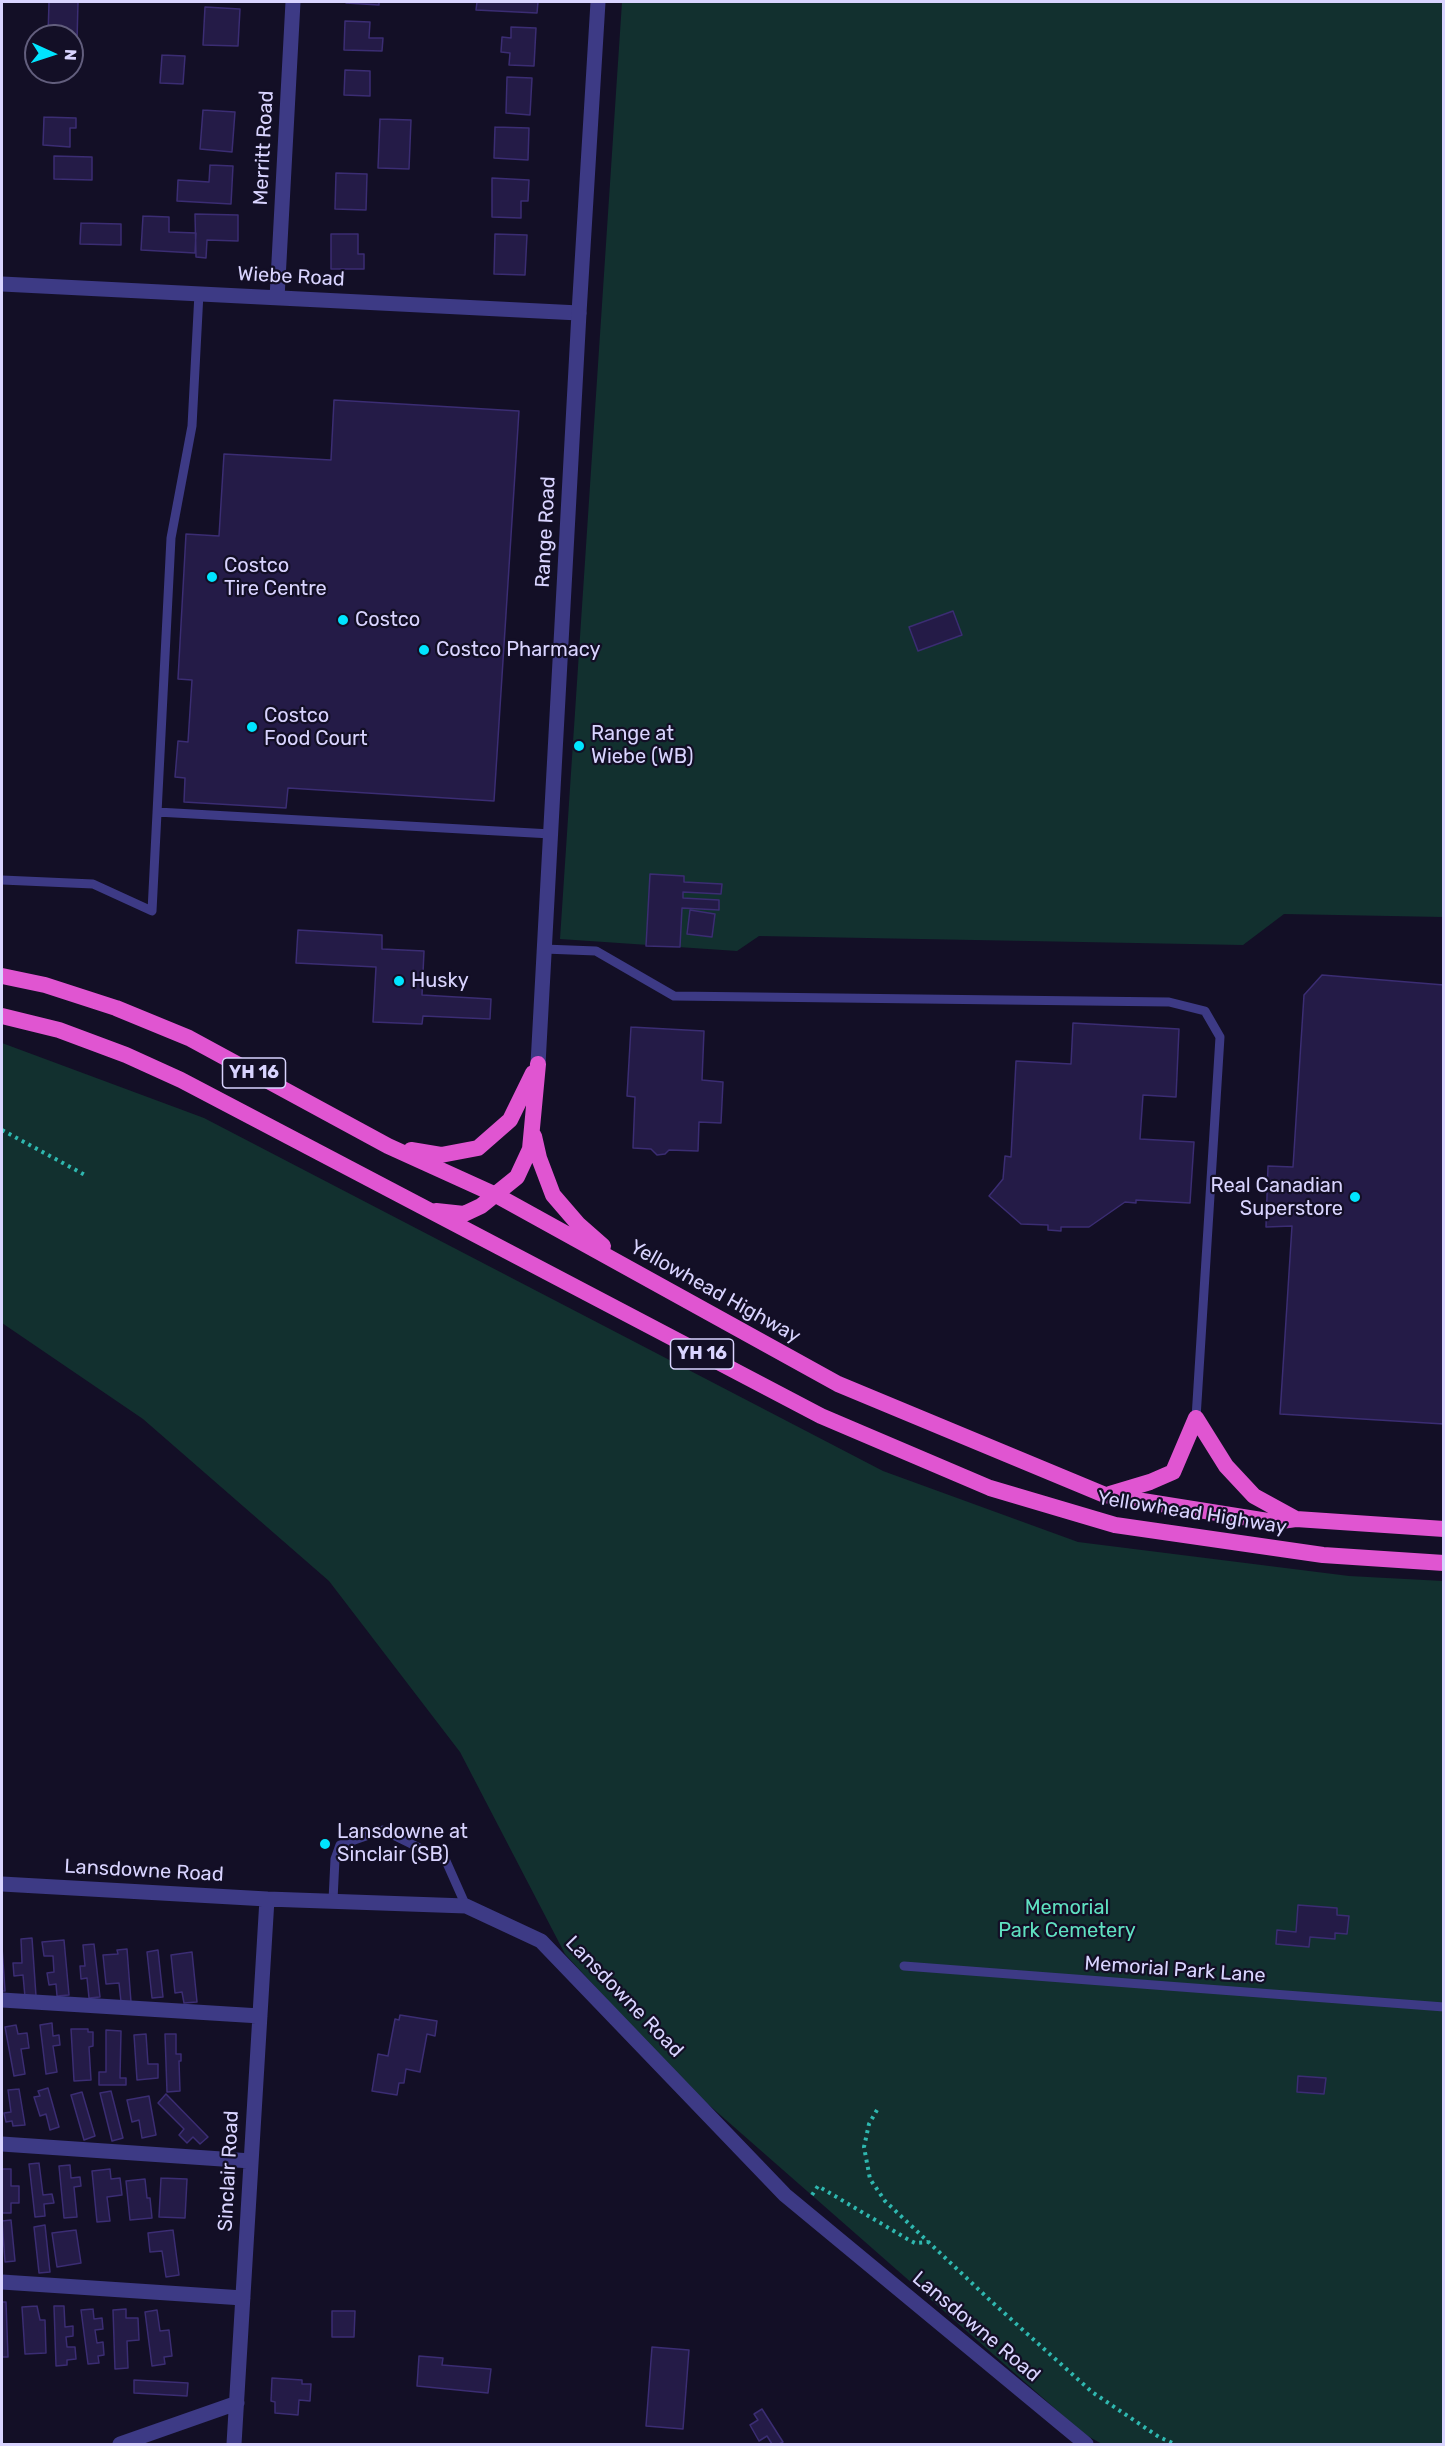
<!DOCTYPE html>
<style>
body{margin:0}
#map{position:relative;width:1445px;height:2446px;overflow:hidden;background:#130f26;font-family:Rubik,sans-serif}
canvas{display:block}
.frame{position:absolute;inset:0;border:3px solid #d9d4ff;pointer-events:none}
.north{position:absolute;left:24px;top:24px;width:60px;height:60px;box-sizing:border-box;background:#130f26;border:2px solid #625e7d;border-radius:50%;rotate:93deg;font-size:16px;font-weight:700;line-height:24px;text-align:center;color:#d9d4ff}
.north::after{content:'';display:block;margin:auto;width:21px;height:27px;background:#00e5ff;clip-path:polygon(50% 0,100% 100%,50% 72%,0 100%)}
</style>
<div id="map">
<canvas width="1445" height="2446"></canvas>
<div class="frame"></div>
<div class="north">N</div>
</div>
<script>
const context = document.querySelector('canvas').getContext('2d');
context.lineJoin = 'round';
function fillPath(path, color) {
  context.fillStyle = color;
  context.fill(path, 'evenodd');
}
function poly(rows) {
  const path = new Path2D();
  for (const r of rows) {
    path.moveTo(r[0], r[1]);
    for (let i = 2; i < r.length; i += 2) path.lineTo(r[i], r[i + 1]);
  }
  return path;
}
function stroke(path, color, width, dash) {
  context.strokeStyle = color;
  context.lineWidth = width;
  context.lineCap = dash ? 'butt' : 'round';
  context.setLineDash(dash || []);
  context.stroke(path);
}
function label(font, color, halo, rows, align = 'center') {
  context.font = font + ' Rubik,sans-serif';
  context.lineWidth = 4.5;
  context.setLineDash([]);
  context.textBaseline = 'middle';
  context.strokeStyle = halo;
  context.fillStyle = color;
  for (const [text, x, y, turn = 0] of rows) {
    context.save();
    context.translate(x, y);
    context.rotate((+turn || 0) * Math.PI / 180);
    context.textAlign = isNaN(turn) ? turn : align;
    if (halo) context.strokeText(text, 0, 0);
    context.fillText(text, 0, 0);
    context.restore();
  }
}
fillPath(poly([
 [622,2,1443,2,1443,917,1284,914,1243,945,759,936,737,951,560,939],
 [2,1043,204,1118,883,1471,1078,1542,1349,1576,1443,1581,1443,2444,1102,2444,1084,2434,685,2084,565,1954,460,1752,329,1581,143,1419,2,1323]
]), '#12302f');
const building = poly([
 [49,2,78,2,77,42,72,42,72,36,48,36,49,2],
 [346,2,379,2,379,5,346,3,346,2],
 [477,2,538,2,537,13,476,10,477,2],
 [205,7,240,9,238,46,203,45,205,7],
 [345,21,370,22,369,38,383,38,382,51,344,50,345,21],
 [511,27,536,28,534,66,509,65,510,53,501,52,502,37,511,38,511,27],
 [162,55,185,56,183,84,160,83,162,55],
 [345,70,370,71,370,96,344,95,345,70],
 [507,77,532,78,530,115,506,113,507,77],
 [203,110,235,112,232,152,200,149,203,110],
 [44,117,76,118,76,128,70,128,70,147,43,145,44,117],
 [380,119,411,120,409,169,378,168,380,119],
 [495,127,529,128,528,160,494,158,495,127],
 [54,156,92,157,92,180,54,179,54,156],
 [210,165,233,166,231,204,177,201,178,180,209,182,210,165],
 [336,173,367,174,366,210,335,209,336,173],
 [492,178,529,180,528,201,521,201,521,218,492,217,492,178],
 [195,214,238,215,238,241,207,240,206,258,196,257,195,214],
 [143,216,169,217,169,232,196,233,195,253,141,250,143,216],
 [81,223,121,224,121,245,80,244,81,223],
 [331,234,358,234,358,254,364,254,364,269,331,269,331,234],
 [495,234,527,235,525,275,494,274,495,234],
 [334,400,519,411,494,801,288,788,286,808,184,802,185,778,175,777,178,741,188,742,192,680,178,679,186,534,219,536,224,454,331,460,334,400],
 [953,611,962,635,918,651,909,627,953,611],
 [650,874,684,876,684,882,722,884,721,894,683,892,683,898,719,900,719,910,682,908,680,947,646,946,650,874],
 [690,910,715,914,712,937,687,934,690,910],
 [298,930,382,935,382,949,424,951,422,995,491,999,490,1019,423,1016,422,1024,373,1022,376,967,296,963,298,930],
 [1322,975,1444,985,1444,1424,1280,1414,1292,1226,1266,1227,1268,1166,1293,1167,1304,995,1322,975],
 [1073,1023,1179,1029,1176,1097,1143,1095,1140,1139,1194,1142,1190,1203,1136,1200,1136,1203,1125,1202,1089,1227,1061,1227,1061,1231,1048,1230,1048,1225,1021,1224,989,1196,1003,1179,1005,1156,1011,1157,1016,1061,1071,1064,1073,1023],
 [631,1027,704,1031,702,1080,723,1082,721,1123,699,1122,698,1151,669,1150,665,1154,657,1155,651,1149,633,1148,635,1097,627,1096,631,1027],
 [1298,1905,1337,1908,1337,1915,1349,1916,1347,1934,1335,1933,1335,1939,1310,1937,1309,1947,1276,1944,1277,1930,1296,1932,1298,1905],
 [32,1938,36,1996,25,1997,23,1975,14,1976,13,1963,22,1963,21,1939,32,1938],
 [64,1940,69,1995,57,1996,56,1984,49,1985,47,1973,54,1972,53,1956,44,1956,42,1942,64,1940],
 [94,1944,100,1997,89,1998,87,1978,81,1979,80,1966,85,1966,83,1945,94,1944],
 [2,1947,5,1991,2,1991,2,1947],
 [127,1949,131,2002,121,2002,119,1983,106,1984,103,1955,118,1954,117,1950,127,1949],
 [158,1950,163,1997,152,1998,147,1952,158,1950],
 [192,1952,197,2002,184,2003,182,1992,175,1993,171,1955,192,1952],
 [400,2015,437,2021,435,2036,427,2034,420,2072,406,2069,404,2083,399,2083,397,2095,372,2091,378,2054,388,2056,395,2019,399,2020,400,2015],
 [52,2023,53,2036,59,2035,60,2045,53,2046,57,2072,46,2074,40,2025,52,2023],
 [16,2025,18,2034,27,2033,29,2048,21,2049,25,2074,14,2076,5,2027,16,2025],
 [71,2029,88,2029,88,2032,93,2032,93,2046,89,2047,91,2080,74,2081,71,2029],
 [106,2030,121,2031,120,2078,126,2078,126,2085,99,2085,99,2072,106,2072,106,2030],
 [146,2034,148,2064,158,2064,158,2078,137,2080,134,2035,146,2034],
 [165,2034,176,2034,176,2054,181,2054,181,2061,179,2061,180,2091,167,2092,165,2034],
 [1298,2076,1326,2078,1324,2094,1297,2092,1298,2076],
 [48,2088,59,2127,50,2130,46,2114,40,2116,34,2097,40,2096,38,2091,48,2088],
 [19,2089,25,2125,13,2126,12,2121,6,2122,4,2113,11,2112,8,2090,19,2089],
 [111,2091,123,2138,112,2141,100,2093,111,2091],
 [82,2092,95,2136,84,2140,71,2095,82,2092],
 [166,2094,208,2137,200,2144,193,2137,187,2143,179,2135,184,2129,158,2103,166,2094],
 [149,2096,156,2135,142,2138,139,2120,132,2122,127,2100,149,2096],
 [39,2163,43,2195,52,2194,54,2203,44,2204,45,2216,35,2217,29,2164,39,2163],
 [70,2165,71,2178,80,2177,81,2186,74,2187,77,2217,64,2218,59,2166,70,2165],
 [2,2169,11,2169,11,2186,19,2186,19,2203,11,2203,11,2213,2,2213,2,2169],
 [110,2169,111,2179,120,2178,122,2195,107,2197,110,2221,97,2222,92,2171,110,2169],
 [161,2178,187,2179,185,2218,159,2217,161,2178],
 [145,2179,147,2198,150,2198,152,2218,130,2220,126,2181,145,2179],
 [11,2220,15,2261,5,2262,2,2221,11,2220],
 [45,2225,50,2272,39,2273,34,2227,45,2225],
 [76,2230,81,2263,57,2267,52,2233,76,2230],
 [173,2230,179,2275,166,2277,162,2251,150,2252,148,2233,173,2230],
 [2,2302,6,2302,8,2357,2,2357,2,2302],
 [37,2306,40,2320,45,2320,46,2353,25,2354,22,2307,37,2306],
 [54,2306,64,2306,65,2327,73,2326,73,2336,66,2337,67,2347,75,2347,76,2359,67,2360,67,2365,56,2366,54,2306],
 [93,2309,94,2319,102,2318,103,2329,95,2330,97,2343,103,2342,104,2355,98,2356,99,2363,88,2364,81,2310,93,2309],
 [126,2309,126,2318,138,2318,139,2340,127,2341,128,2368,115,2369,113,2310,126,2309],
 [157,2310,160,2331,169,2330,172,2356,164,2357,165,2364,152,2366,145,2312,157,2310],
 [332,2311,355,2311,354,2337,332,2337,332,2311],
 [652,2347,689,2350,683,2429,646,2426,652,2347],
 [419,2356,443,2358,442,2365,491,2369,488,2393,417,2386,419,2356],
 [272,2378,302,2380,302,2384,311,2384,310,2401,299,2400,298,2415,275,2413,275,2402,271,2401,272,2378],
 [134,2380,188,2383,187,2396,134,2393,134,2380],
 [762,2409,783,2442,779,2444,772,2444,767,2436,759,2441,750,2425,758,2420,754,2414,762,2409]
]);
fillPath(building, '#241b47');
stroke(building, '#3b2d73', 1.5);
stroke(poly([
 [2,1130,85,1175],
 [877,2110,869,2124,864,2147,870,2179,885,2201,993,2303,1092,2392,1159,2437,1175,2444],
 [812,2195,818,2186,909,2240,915,2243,928,2242]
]), '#2fb8b0', 4, [3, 4.5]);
stroke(poly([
 [157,812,551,834],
 [2,880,93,884,152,911,171,538,192,426,199,293],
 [544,949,596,951,674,996,1169,1002,1205,1011,1220,1037,1196,1418],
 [333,1900,335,1859,340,1845,383,1830,446,1861,466,1906],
 [904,1966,1444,2007]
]), '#3d3a85', 9);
stroke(poly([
 [2,284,579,313],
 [277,298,293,2],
 [2,1884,267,1899,466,1906,541,1941,785,2195,1086,2444],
 [2,2000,260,2016],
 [2,2144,251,2161],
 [2,2282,243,2298],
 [120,2444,237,2403],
 [234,2444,267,1899]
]), '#3d3a85', 15);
stroke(poly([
 [538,1064,579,313,598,2]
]), '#3d3a85', 15);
stroke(poly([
 [2,976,45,985,116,1008,189,1038,388,1146,496,1195,838,1384,1105,1495,1274,1522,1296,1519,1444,1529],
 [2,1016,59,1030,126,1055,181,1080,821,1416,990,1488,1115,1525,1323,1555,1444,1563],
 [534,1136,539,1158,553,1195,578,1224,603,1246],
 [411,1150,441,1155,478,1148,510,1120,533,1073],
 [436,1211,464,1214,481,1206,517,1177,530,1149,538,1064],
 [1196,1418,1226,1466,1254,1496,1296,1519],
 [1110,1494,1150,1482,1173,1472,1196,1418]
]), '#e055d1', 16);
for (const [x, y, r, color] of [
 [212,577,6,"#00e5ff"],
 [343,620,6,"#00e5ff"],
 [424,650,6,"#00e5ff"],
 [252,727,6,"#00e5ff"],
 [579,746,6,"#00e5ff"],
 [399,981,6,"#00e5ff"],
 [1355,1197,6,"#00e5ff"],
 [325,1844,6,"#00e5ff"]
]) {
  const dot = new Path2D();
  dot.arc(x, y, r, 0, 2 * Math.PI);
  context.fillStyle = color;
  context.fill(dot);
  stroke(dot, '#130f26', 2);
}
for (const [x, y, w] of [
 [254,1073,63],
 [702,1354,63]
]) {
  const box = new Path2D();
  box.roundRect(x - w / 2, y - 15, w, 30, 4.5);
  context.fillStyle = '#130f26';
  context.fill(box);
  stroke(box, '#d9d4ff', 1.5);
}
label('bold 18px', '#d9d4ff', null, [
 ["YH 16",254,1073],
 ["YH 16",702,1354]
]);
label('20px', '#d9d4ff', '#130f26', [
 ["Merritt Road",264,148,-87],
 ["Wiebe Road",291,277,3],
 ["Range Road",546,532,-87],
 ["Yellowhead Highway",715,1292,29],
 ["Yellowhead Highway",1192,1513,9],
 ["Lansdowne Road",144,1871,3],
 ["Memorial Park Lane",1175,1970,4],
 ["Lansdowne Road",624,1997,46],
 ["Sinclair Road",229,2171,-87],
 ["Lansdowne Road",976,2327,40]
]);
label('20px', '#d9d4ff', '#130f26', [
 ["Costco",224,566],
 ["Tire Centre",224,589],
 ["Costco",355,620],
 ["Costco Pharmacy",436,650],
 ["Costco",264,716],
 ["Food Court",264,739],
 ["Range at",591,734],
 ["Wiebe (WB)",591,757],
 ["Husky",411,981],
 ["Real Canadian",1343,1186,"right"],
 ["Superstore",1343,1209,"right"],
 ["Lansdowne at",337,1832],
 ["Sinclair (SB)",337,1855]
], 'left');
label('20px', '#5fe0c0', '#130f26', [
 ["Memorial",1067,1908],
 ["Park Cemetery",1067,1931]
]);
</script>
